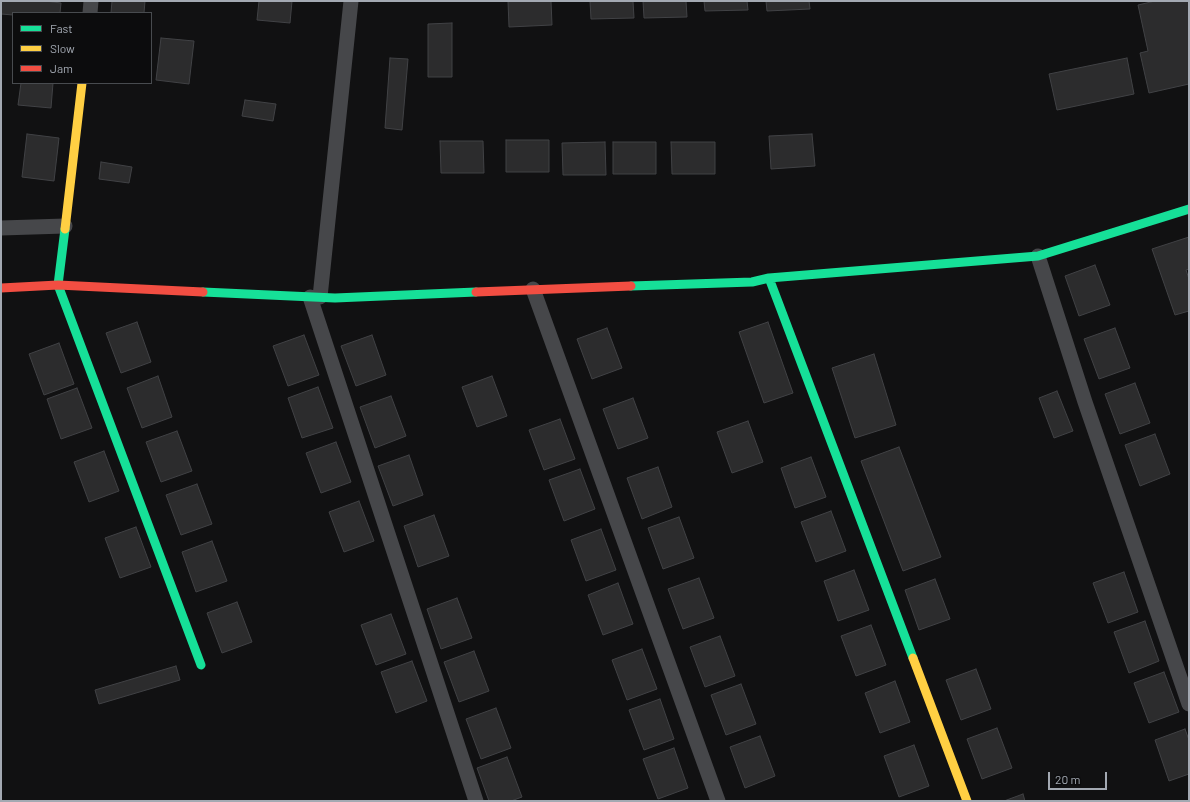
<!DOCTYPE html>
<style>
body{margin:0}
#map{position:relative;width:1190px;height:802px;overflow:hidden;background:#111112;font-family:Barlow,sans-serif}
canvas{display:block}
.frame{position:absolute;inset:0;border:2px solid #a3a9b2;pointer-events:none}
.legend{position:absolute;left:12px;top:12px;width:140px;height:72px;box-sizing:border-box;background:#0c0c0d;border:1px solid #484b4f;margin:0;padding:5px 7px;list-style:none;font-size:12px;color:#a3a9b2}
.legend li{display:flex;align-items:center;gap:8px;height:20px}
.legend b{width:20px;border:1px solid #484b4f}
.scale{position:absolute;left:1048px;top:772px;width:59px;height:18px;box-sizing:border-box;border:2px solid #a3a9b2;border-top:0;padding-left:5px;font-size:12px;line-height:14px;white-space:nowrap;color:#a3a9b2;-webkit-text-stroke:3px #0c0c0d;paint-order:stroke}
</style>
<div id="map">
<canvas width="1190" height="802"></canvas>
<div class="frame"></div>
<ul class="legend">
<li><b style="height:5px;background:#16e098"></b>Fast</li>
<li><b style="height:5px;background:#ffcf43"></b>Slow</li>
<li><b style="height:5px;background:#f24e42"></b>Jam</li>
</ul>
<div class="scale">20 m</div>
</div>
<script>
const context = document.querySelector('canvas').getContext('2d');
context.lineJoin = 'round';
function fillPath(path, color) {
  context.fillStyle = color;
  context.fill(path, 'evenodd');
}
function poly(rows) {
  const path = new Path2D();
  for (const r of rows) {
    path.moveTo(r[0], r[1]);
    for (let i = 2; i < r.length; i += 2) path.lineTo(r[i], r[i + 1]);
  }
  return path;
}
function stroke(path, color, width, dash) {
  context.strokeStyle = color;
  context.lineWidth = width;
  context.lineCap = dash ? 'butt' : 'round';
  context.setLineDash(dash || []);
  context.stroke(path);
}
const building = poly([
 [1,1,45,1,61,3,60,13,13,13,13,15,1,14,1,1],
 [112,1,145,1,144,13,111,13,112,1],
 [259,1,292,1,290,23,257,20,259,1],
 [508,1,551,1,552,25,509,27,508,1],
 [590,1,633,1,634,18,591,19,590,1],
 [643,1,686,1,687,17,644,18,643,1],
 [704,1,747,1,748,10,705,11,704,1],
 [766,1,809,1,810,9,767,11,766,1],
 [1155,1,1189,1,1189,84,1149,93,1140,53,1148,51,1138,5,1155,1],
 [452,23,452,77,428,77,428,24,452,23],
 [161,38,194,41,189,84,156,80,161,38],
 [390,58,408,59,402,130,385,128,390,58],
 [1127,58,1134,94,1057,110,1049,74,1127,58],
 [21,83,53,83,51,108,18,105,21,83],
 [245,100,276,104,273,121,242,116,245,100],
 [27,134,59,138,54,181,22,177,27,134],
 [812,134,815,166,771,169,769,136,812,134],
 [506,140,549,140,549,172,506,172,506,140],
 [440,141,483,141,484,173,441,173,440,141],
 [605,142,606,175,563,175,562,143,605,142],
 [613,142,656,142,656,174,613,174,613,142],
 [671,142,715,142,715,174,672,174,671,142],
 [101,162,132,167,129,183,99,179,101,162],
 [1189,237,1189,269,1186,270,1189,279,1189,311,1175,315,1152,249,1189,237],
 [1095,265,1110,305,1079,316,1065,276,1095,265],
 [137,322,151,362,121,373,106,333,137,322],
 [768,322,793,393,764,403,739,332,768,322],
 [607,328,622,368,592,379,577,339,607,328],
 [1115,328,1130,368,1099,379,1084,339,1115,328],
 [304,335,319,375,288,386,273,346,304,335],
 [372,335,386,375,356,386,341,346,372,335],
 [59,343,74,384,44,395,29,354,59,343],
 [874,354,896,425,855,438,832,368,874,354],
 [158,376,172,417,142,428,127,388,158,376],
 [492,376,507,416,477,427,462,387,492,376],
 [1135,383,1150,423,1120,434,1105,394,1135,383],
 [318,387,333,428,302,438,288,398,318,387],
 [77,388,92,428,61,439,47,399,77,388],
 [1057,391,1073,431,1054,438,1039,398,1057,391],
 [391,396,406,436,375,448,360,407,391,396],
 [633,398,648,438,618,449,603,409,633,398],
 [560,419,575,459,544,470,529,430,560,419],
 [748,421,763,462,732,473,717,432,748,421],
 [177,431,192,471,161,482,146,442,177,431],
 [1155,434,1170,474,1140,486,1125,445,1155,434],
 [336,442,351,482,321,493,306,453,336,442],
 [899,447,941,557,903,571,861,461,899,447],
 [104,451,119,491,89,502,74,462,104,451],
 [409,455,423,495,393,506,378,466,409,455],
 [811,457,826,497,795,508,781,468,811,457],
 [658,467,672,507,642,519,627,478,658,467],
 [580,469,595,509,564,521,549,480,580,469],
 [197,484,212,524,181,535,166,495,197,484],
 [359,501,374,541,344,552,329,512,359,501],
 [831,511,846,551,816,562,801,522,831,511],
 [434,515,449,556,418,567,404,526,434,515],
 [679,517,694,558,663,569,648,528,679,517],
 [136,527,151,567,120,578,105,538,136,527],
 [601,529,616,570,586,581,571,540,601,529],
 [212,541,227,581,196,592,182,552,212,541],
 [854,570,869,610,838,621,824,581,854,570],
 [1124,572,1138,612,1108,623,1093,583,1124,572],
 [699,578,714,618,683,629,668,589,699,578],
 [935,579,950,619,919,630,905,590,935,579],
 [618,583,633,624,603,635,588,595,618,583],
 [457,598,472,638,441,649,427,609,457,598],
 [237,602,252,642,222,653,207,613,237,602],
 [391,614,406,654,376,665,361,625,391,614],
 [1145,621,1159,661,1129,673,1114,632,1145,621],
 [871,625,886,665,856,676,841,636,871,625],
 [720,636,735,676,705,687,690,647,720,636],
 [642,649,657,689,627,700,612,660,642,649],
 [474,651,489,691,459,702,444,662,474,651],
 [412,661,427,701,396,713,381,672,412,661],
 [176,666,180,680,99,704,95,690,176,666],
 [976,669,991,709,961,720,946,680,976,669],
 [1164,672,1179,712,1149,723,1134,683,1164,672],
 [895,681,910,722,880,733,865,693,895,681],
 [741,684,756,724,726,735,711,695,741,684],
 [660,699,674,739,644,750,629,710,660,699],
 [496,708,511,748,481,759,466,719,496,708],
 [997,728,1012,768,982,779,967,739,997,728],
 [1185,729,1189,740,1189,774,1169,781,1155,740,1185,729],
 [760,736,775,776,745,788,730,747,760,736],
 [914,745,929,786,899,797,884,756,914,745],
 [674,748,688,788,658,799,643,759,674,748],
 [507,757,522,797,511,801,489,801,477,768,507,757],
 [1023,794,1025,801,1004,801,1023,794]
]);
fillPath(building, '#2c2c2d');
stroke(building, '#414245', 1);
stroke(poly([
 [90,13,91,1],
 [1,228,65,226],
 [1038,256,1085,402,1189,704],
 [533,289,718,801],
 [310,297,476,801],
 [320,297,351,1]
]), '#46474a', 15);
stroke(poly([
 [65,229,58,285,201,665],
 [769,278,913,658],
 [631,286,752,282,769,278,1038,256,1189,209],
 [203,292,335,298,476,292]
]), '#16e098', 9);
stroke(poly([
 [65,229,82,83],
 [913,658,967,801]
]), '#ffcf43', 9);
stroke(poly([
 [1,288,58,285,203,292],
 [476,292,631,286]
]), '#f24e42', 9);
</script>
